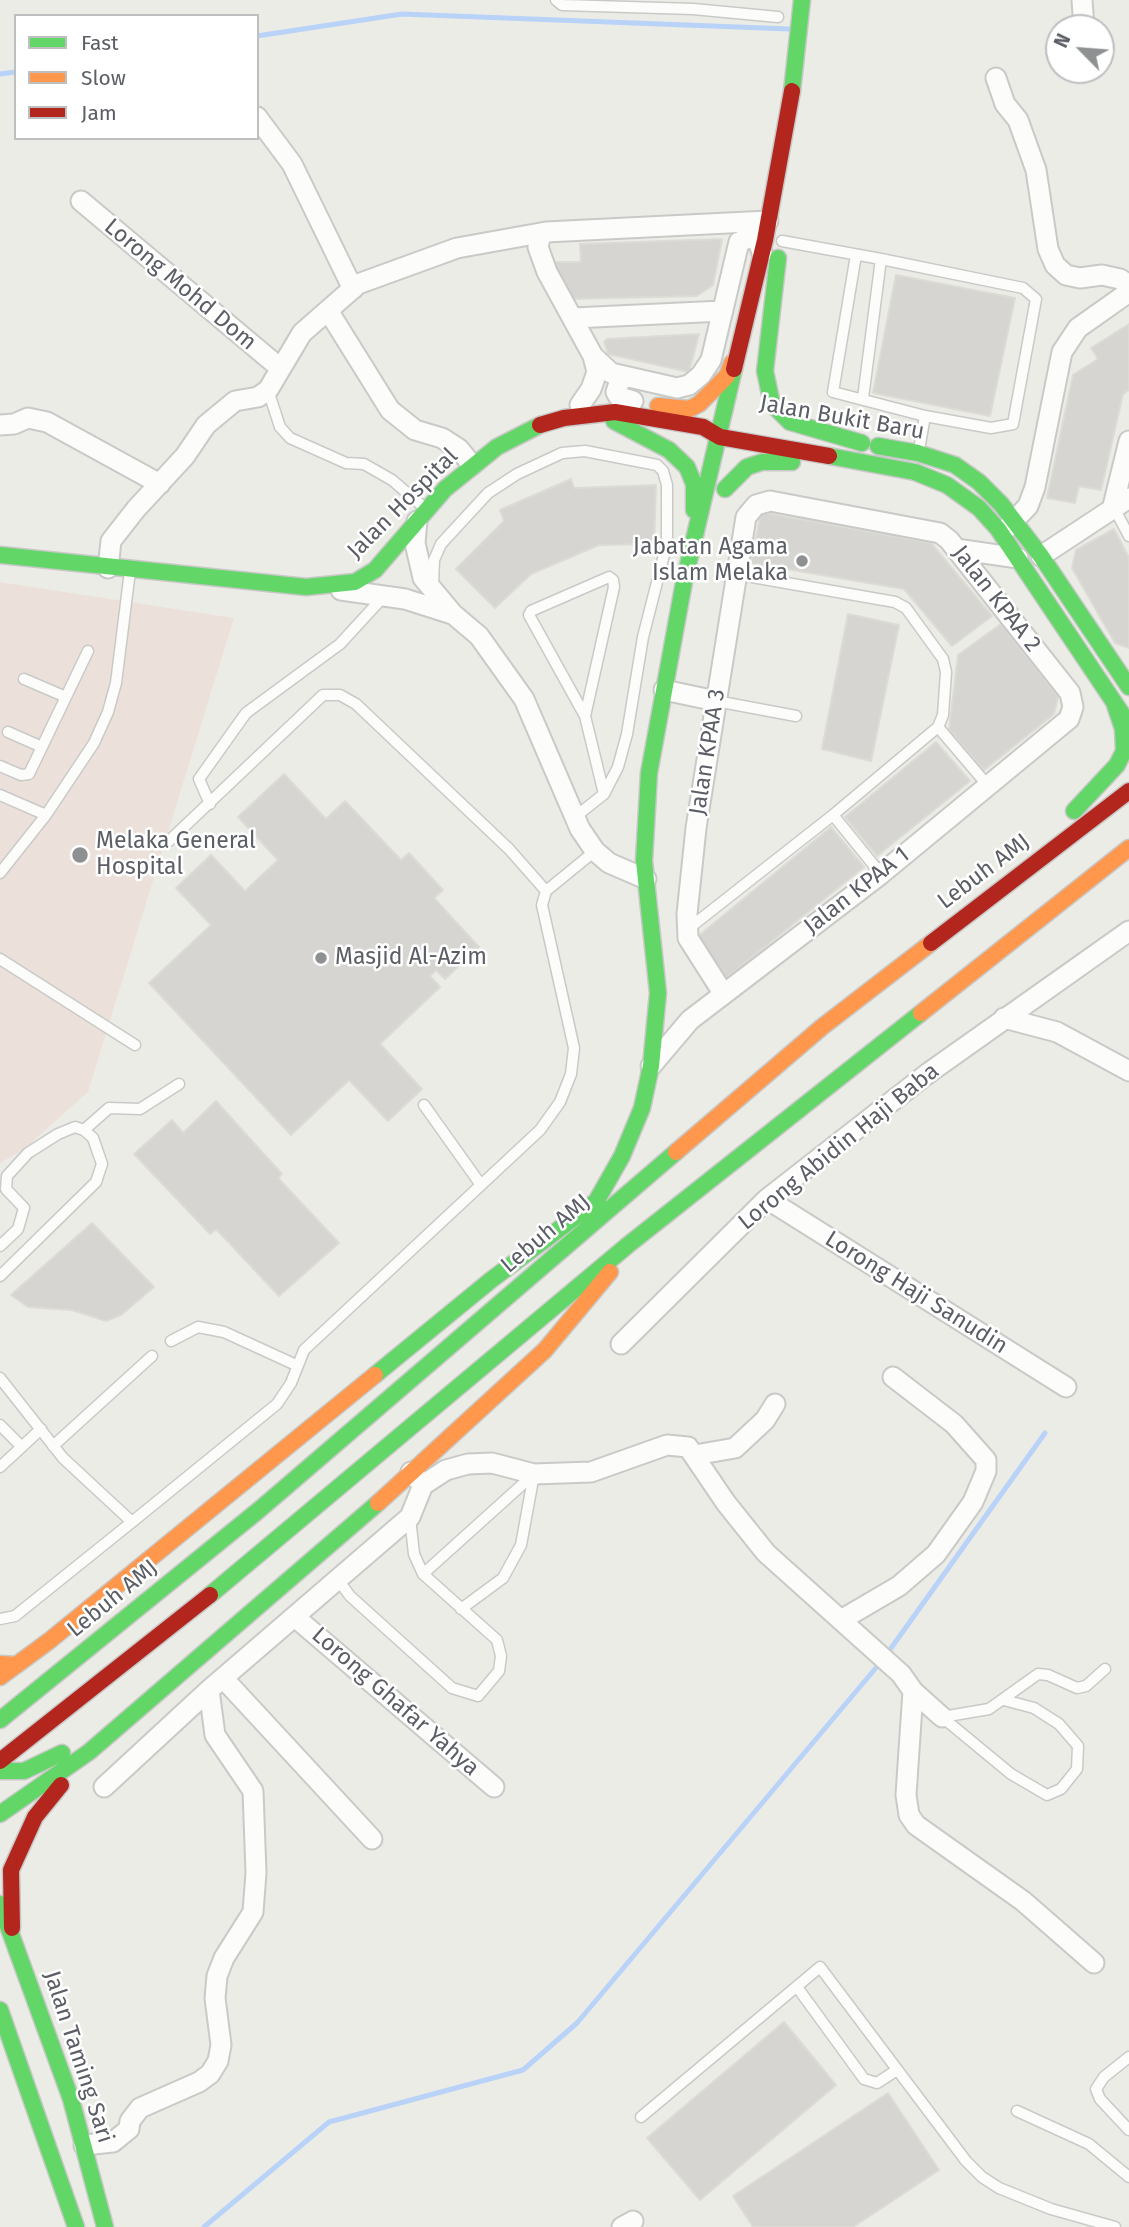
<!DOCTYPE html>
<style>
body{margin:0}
#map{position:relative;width:1129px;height:2227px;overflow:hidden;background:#ecece6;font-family:"Fira Sans",sans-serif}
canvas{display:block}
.legend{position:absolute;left:14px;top:14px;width:245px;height:126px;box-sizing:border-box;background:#fff;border:2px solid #bdbfc1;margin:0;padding:9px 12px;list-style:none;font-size:21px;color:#5b5e65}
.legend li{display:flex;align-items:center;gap:14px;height:35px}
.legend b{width:35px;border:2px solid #bdbfc1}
.north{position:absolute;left:1045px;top:14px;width:70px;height:70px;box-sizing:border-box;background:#fff;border:2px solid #bdbfc1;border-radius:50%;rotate:295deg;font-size:19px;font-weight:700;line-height:28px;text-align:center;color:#5b5e65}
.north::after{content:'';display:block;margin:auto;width:24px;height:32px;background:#8e9092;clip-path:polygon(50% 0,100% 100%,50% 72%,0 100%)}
</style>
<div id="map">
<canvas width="1129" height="2227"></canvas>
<ul class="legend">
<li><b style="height:9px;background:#63d668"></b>Fast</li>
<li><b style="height:9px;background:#ff974d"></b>Slow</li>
<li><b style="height:9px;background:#b3261e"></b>Jam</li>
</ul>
<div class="north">N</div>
</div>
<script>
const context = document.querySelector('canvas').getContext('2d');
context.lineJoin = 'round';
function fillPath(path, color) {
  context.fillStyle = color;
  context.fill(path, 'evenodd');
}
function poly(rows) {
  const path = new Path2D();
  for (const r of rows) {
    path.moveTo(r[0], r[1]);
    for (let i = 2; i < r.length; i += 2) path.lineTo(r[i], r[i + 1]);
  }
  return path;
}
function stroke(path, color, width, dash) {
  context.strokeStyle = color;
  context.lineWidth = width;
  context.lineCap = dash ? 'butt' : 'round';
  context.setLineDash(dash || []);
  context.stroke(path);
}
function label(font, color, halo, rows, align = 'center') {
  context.font = font + ' "Fira Sans",sans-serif';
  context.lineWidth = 5;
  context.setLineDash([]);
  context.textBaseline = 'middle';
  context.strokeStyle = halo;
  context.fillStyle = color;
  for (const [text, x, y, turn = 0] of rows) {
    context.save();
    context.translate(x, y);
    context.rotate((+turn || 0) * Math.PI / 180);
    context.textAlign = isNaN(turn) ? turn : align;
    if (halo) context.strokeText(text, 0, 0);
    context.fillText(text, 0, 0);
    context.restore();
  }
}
fillPath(poly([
 [0,582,234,618,88,1092,23,1150,0,1163]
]), '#ece1da');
stroke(poly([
 [257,36,402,14,789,29],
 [0,74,16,72],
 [889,1651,1045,1433],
 [204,2227,329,2122,523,2070,577,2023,880,1663]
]), '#b9d2f8', 5);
const building = poly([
 [722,239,713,285,697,296,570,299,554,262,581,262,580,244,722,239],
 [896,275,1015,298,990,416,873,393,896,275],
 [1129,324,1129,390,1123,394,1101,490,1079,486,1075,503,1047,498,1073,375,1098,359,1091,348,1129,324],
 [699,334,689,372,608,354,604,342,607,339,699,334],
 [571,479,574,488,656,485,654,544,599,545,531,574,495,608,456,569,504,521,500,510,571,479],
 [761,512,931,543,992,616,952,646,904,589,751,563,761,512],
 [1114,529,1129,558,1129,648,1115,643,1072,568,1076,550,1114,529],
 [848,614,899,625,871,761,822,749,848,614],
 [1001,624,1058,697,1054,714,984,770,949,730,958,655,1001,624],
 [936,742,970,781,877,856,845,817,936,742],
 [284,774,326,819,345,801,401,860,409,853,443,890,434,898,479,947,445,979,436,970,430,976,440,987,380,1044,422,1089,388,1121,349,1080,291,1135,149,983,211,925,176,888,211,855,245,891,278,860,238,817,284,774],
 [831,827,864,867,726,978,696,938,831,827],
 [216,1101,282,1174,278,1178,339,1243,279,1296,216,1229,210,1234,134,1154,172,1120,183,1133,216,1101],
 [92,1223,154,1287,121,1315,106,1321,72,1310,28,1307,11,1295,92,1223],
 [784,2022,836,2085,700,2200,647,2138,784,2022],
 [888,2093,939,2170,853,2227,753,2227,733,2196,888,2093]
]);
fillPath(building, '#d6d5d1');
stroke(building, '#dcdbd5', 2);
const lane = poly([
 [556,0,562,5,693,9,778,17],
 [782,241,881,259,1023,288,1036,299,1013,424,991,428,925,416,833,392,856,255],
 [268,390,280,427,290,438,346,463,364,464,392,480,426,509],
 [863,398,881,259],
 [919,450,925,416],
 [1113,506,1129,536],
 [433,585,434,560,441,544,488,493,517,474,562,453,585,451,657,465,663,471,667,485,667,543,643,637,627,734,618,767,604,794,575,817],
 [24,679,66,697],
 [716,701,796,716],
 [585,716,614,587,613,580,609,577,531,611,529,615,585,716,604,794],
 [938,727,989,787],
 [8,732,42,747],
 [0,766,21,775,29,774,88,651],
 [0,795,46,815],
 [210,804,199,779,246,713,340,644,385,595],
 [833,815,881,874],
 [169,841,323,695,340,695,356,704,509,849,546,891],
 [0,873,46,815,94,743,108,712,116,683,130,571],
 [688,929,833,815,938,727,943,715,946,672,943,659,906,608,895,602,735,574],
 [0,959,135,1045],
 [424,1105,481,1185],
 [84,1130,109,1108,140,1109,179,1084],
 [0,1246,18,1229,24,1208,6,1189,7,1176,28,1153,58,1134,75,1127,84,1130,93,1138,102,1164,96,1182,0,1276],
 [171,1341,198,1327,224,1332,296,1365],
 [0,1378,63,1458,132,1522,277,1404,291,1383,304,1350,540,1130,560,1102,571,1074,574,1048,542,905,546,891,595,851],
 [0,1425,21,1446],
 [53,1446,152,1356],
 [0,1467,41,1429],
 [423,1574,534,1474,521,1545,503,1578,461,1609],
 [339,1581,350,1596,452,1688,478,1696,499,1671,501,1656,497,1640,423,1574,414,1554,410,1518],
 [0,1619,15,1616,132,1522],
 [942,1717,1011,1774,1047,1795,1061,1789,1077,1769,1078,1746,1059,1724,1034,1708,1004,1700],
 [942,1717,989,1709,1038,1674,1048,1675,1077,1688,1086,1686,1105,1669],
 [797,1987,864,2079,877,2083,897,2070],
 [1129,2057,1104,2077,1096,2089,1100,2099,1129,2130],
 [1017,2111,1089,2144,1129,2177],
 [641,2117,820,1967,966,2161,982,2177,999,2188,1051,2209,1115,2227]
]);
const street = poly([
 [1082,0,1084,28],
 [996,78,1005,104,1018,120,1036,170,1048,249,1055,265,1066,275,1080,278,1102,275,1120,279,1129,285],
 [257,117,292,164,353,289],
 [81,201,280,368],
 [329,312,390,410,415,430,442,438,459,449,472,465],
 [573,318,723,311],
 [593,356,611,373,677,388,689,385,701,375,711,360,739,242,751,237,758,240,762,253],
 [628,377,620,380,616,392,619,397,633,401],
 [580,405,591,389,597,372,593,356,547,272,538,247,540,238,546,232,768,221],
 [0,425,14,424,28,418,47,422,160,484],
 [1113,506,1129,441],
 [417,521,415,543,423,578,453,614,479,636,524,699,580,829,595,851,609,863,646,879],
 [1007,528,1028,506,1035,487,1062,352,1078,328,1129,292],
 [956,549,1018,558],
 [1041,556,1129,498],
 [108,568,111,541,136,509,185,456,206,425,235,401,258,397,268,390,302,333,358,284,457,248,546,232],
 [341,590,405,599,452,614],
 [664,690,716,701],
 [1004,1018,1057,1032,1129,1071],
 [651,1066,690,1020,881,874,1069,719,1073,707,1070,693,949,540,940,533,770,501,756,505,746,517,696,828,687,914,688,938,723,993],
 [767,1199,1066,1387],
 [621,1344,767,1199,927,1074,1129,931],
 [695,1455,735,1448,765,1420,775,1404],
 [423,1485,446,1470,468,1464,492,1463,534,1474,591,1472,667,1445,688,1447,726,1503,766,1553,901,1674,913,1691,942,1717],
 [296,1618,494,1787],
 [841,1620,899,1586,936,1554,973,1502,986,1471,986,1460,954,1424,893,1377],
 [223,1678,372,1839],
 [913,1691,906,1795,909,1815,916,1825,1023,1901,1094,1963],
 [104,1787,209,1690],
 [84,2145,113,2142,129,2129,130,2121,140,2108,199,2082,210,2074,218,2061,221,2045,215,1998,217,1976,224,1958,253,1912,256,1873,253,1791,215,1735,209,1690,410,1517,423,1485,411,1472],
 [622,2227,633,2221]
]);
const fast = poly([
 [792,91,802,0],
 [778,258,765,371,772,404,790,422,862,443],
 [614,421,669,450,687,467,694,484,694,510],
 [878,446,918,453,955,465,979,482,1001,504,1041,556,1129,687],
 [829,456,915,472,947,485,979,508,998,529,1126,720],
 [725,489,747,467,762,462,792,462],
 [0,555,306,587,355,582,375,570,445,489,497,447,540,425],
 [1074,811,1117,765,1124,751,1123,729,1114,702],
 [597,1200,622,1156,642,1108,651,1066,658,993,644,861,649,773,684,582,734,369],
 [375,1375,491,1280,598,1200],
 [210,1595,628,1245,921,1013],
 [0,1720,259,1510,676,1152],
 [0,1771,24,1771,62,1753],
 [0,1814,89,1752,378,1503],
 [0,1904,71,2099,105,2227],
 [0,2010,76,2227]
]);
const slow = poly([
 [658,406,689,409,699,404,727,376,732,363],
 [921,1013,1129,848],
 [676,1152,822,1027,931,943],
 [378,1503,545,1350,610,1272],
 [0,1664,17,1665],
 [0,1677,49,1641,375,1375]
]);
const jam = poly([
 [734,369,765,240,792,91],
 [540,425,564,418,615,412,703,427,720,437,829,456],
 [931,943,1129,791],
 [0,1761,210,1595],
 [12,1928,11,1870,35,1817,61,1785]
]);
stroke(lane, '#c9cac8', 13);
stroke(street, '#c9cac8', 23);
stroke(fast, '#c7c8c7', 19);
stroke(slow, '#c7c8c7', 19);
stroke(jam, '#c7c8c7', 19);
stroke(lane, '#fcfcfb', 10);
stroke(street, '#fcfcfb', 19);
stroke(fast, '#63d668', 16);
stroke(slow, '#ff974d', 16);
stroke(jam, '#b3261e', 16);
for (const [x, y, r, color] of [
 [802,561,7,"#8e9092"],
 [80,855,9,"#8e9092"],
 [321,958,7,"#8e9092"]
]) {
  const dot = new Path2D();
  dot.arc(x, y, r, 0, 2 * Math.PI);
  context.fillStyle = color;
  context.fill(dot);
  stroke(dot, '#fff', 2.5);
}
label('23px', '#5b5e65', '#fff', [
 ["Lorong Mohd Dom",180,285,40],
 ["Jalan Bukit Baru",842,418,10],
 ["Jalan Hospital",403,504,-45],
 ["Jalan KPAA 2",996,599,52],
 ["Jalan KPAA 3",708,752,-81],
 ["Lebuh AMJ",984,872,-37],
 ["Jalan KPAA 1",857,891,-38],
 ["Lorong Abidin Haji Baba",839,1147,-39],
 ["Lebuh AMJ",546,1234,-40],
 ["Lorong Haji Sanudin",916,1293,32],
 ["Lebuh AMJ",113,1599,-39],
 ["Lorong Ghafar Yahya",395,1702,41],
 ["Jalan Taming Sari",78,2057,72]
]);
label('23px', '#5b5e65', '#fff', [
 ["Jabatan Agama",788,548,"right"],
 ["Islam Melaka",788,574,"right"],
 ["Melaka General",96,842],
 ["Hospital",96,868],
 ["Masjid Al-Azim",335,958]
], 'left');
</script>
